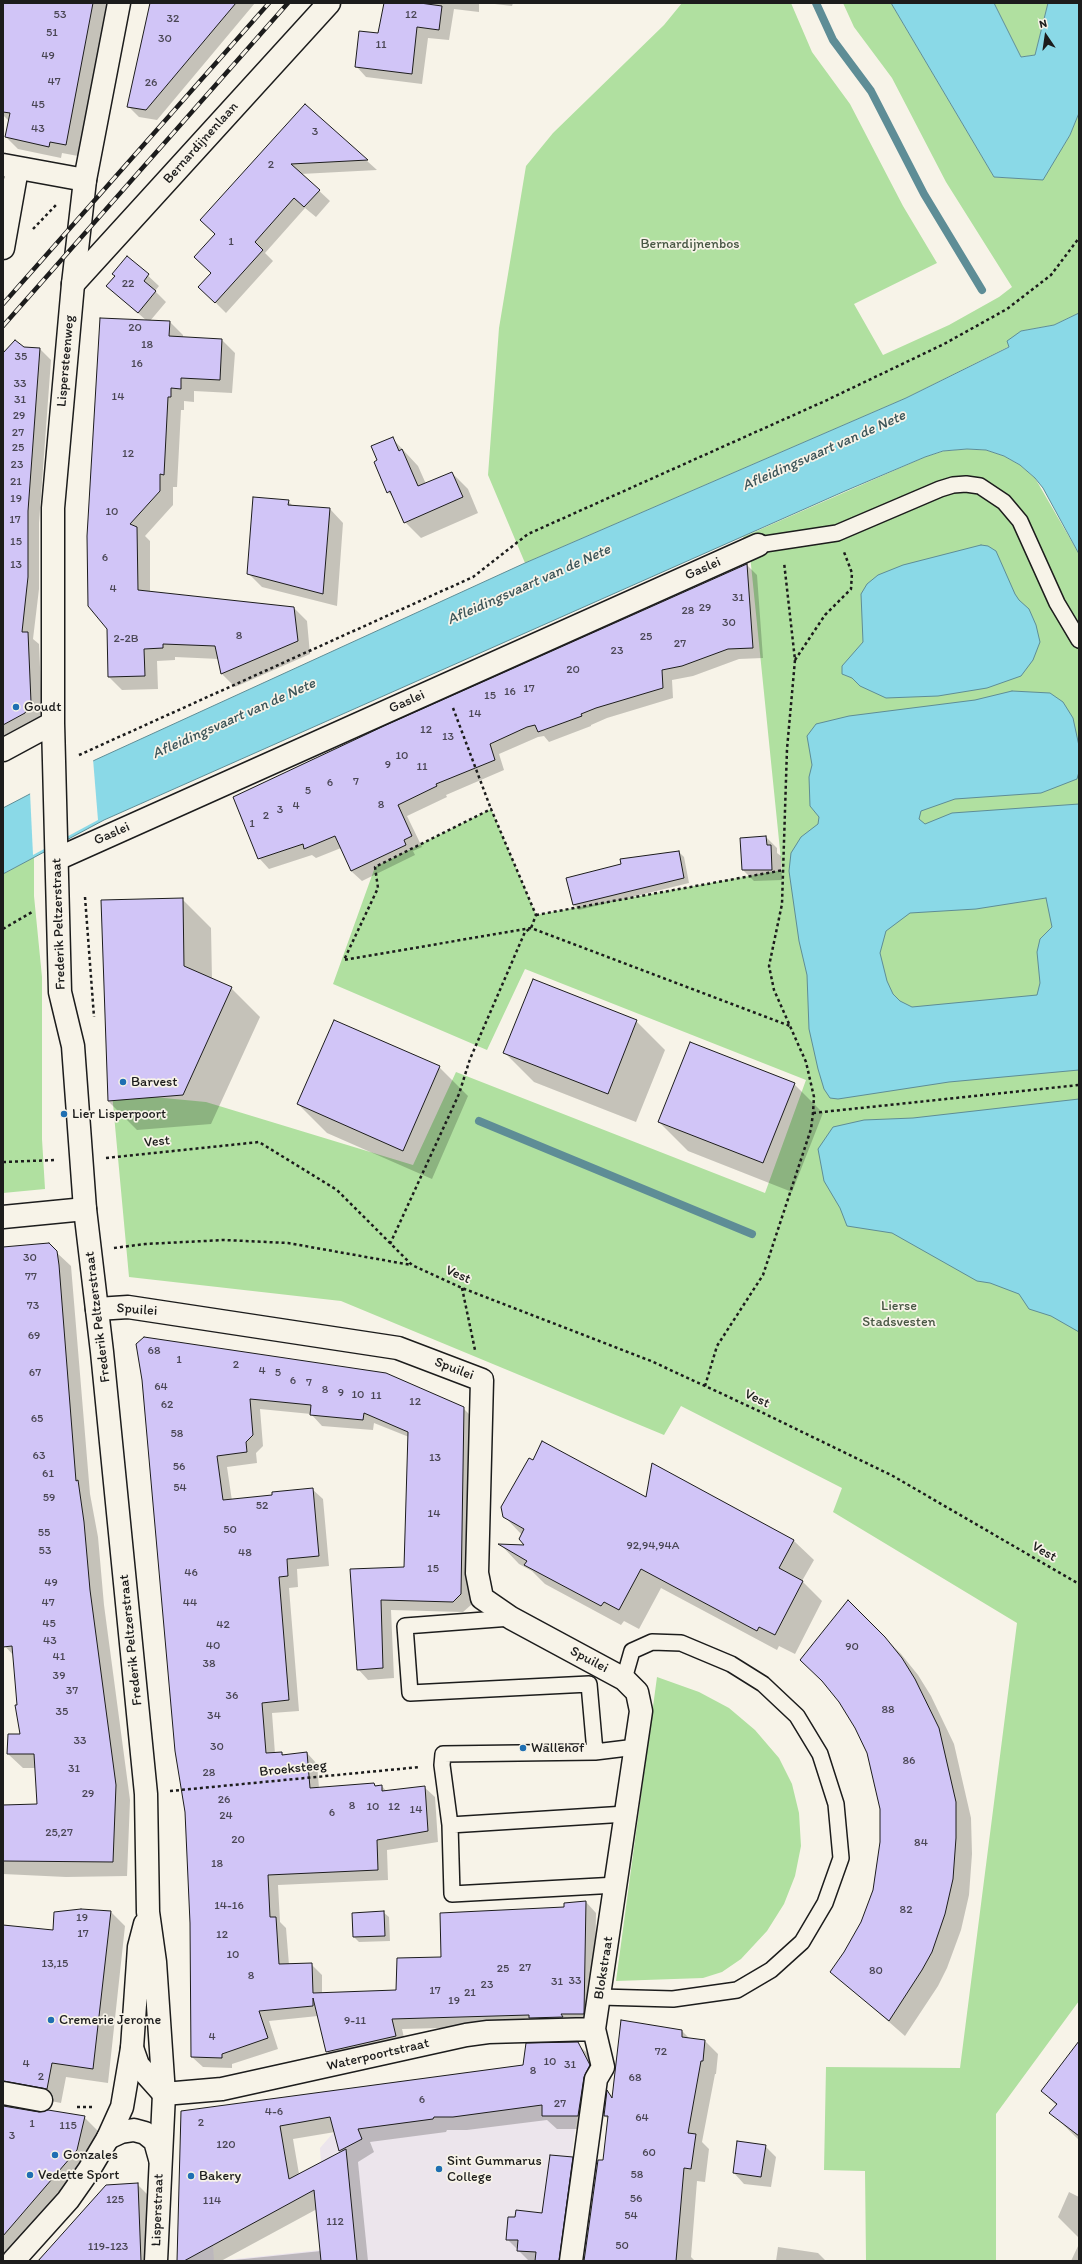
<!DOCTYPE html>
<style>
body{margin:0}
#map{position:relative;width:1082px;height:2264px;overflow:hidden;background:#f7f3e8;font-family:Itim,sans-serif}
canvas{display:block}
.frame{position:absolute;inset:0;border:4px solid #1c1c1c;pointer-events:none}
.north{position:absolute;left:1026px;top:16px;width:40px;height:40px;-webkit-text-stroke:3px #f7f3e8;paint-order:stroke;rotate:347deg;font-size:11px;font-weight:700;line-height:16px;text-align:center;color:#1c1c1c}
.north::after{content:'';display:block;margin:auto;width:14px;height:18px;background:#1c1c1c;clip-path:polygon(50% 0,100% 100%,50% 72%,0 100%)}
</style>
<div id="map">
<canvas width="1082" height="2264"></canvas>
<div class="frame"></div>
<div class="north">N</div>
</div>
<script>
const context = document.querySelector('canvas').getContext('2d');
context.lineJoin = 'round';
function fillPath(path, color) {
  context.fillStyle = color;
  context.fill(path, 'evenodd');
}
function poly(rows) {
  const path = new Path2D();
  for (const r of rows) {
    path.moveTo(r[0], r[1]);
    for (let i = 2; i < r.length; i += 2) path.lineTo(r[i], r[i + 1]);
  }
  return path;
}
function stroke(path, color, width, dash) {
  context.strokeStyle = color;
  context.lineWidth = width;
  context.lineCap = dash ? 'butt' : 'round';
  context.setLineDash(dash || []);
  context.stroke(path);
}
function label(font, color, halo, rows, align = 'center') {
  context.font = font + ' Itim,sans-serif';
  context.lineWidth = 3.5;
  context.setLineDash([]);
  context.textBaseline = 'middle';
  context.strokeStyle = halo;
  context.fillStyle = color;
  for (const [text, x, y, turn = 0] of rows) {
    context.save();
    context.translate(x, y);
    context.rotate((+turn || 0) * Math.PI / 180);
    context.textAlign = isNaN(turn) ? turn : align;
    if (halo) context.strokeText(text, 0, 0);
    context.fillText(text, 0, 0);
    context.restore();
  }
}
fillPath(poly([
 [523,2065,521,2093,542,2092,542,2116,577,2116,557,2261,216,2261,320,2250,315,2195,298,2187,296,2175,321,2162,320,2148,334,2132,324,2092],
 [212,2226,214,2261,178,2261]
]), '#ece5ec');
fillPath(poly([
 [682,3,791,3,812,52,850,104,903,206,937,263,854,304,883,355,949,325,999,297,1012,287,946,182,892,78,854,27,843,3,891,3,994,177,1043,179,1070,135,1079,113,1079,313,1054,325,1021,331,1010,346,906,398,525,563,488,475,499,328,526,166,553,133,664,25],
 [994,3,1048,3,1035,55,1021,57],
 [967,449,986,450,1004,456,1020,465,1035,478,1079,554,1079,2001,996,2114,996,2261,866,2261,865,2171,824,2170,826,2067,960,2068,1017,1623,833,1512,842,1488,681,1406,664,1435,341,1301,129,1277,112,1093,206,1102,413,1165,456,1072,765,1193,806,1080,525,969,487,1050,333,984,375,867,491,809,536,915,782,870,750,555,743,537,925,457,944,451],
 [34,857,34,896,42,977,42,1139,45,1189,3,1193,3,874],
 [657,1677,699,1692,729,1708,755,1730,779,1758,792,1784,799,1813,801,1846,795,1876,784,1904,767,1931,741,1959,722,1972,703,1978,616,1981]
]), '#b0e0a0');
const water = poly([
 [891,3,994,3,1021,57,1035,55,1048,3,1079,3,1079,113,1070,135,1043,180,994,177,891,3],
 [1079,313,1079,554,1043,488,1035,478,1020,465,1004,456,986,450,967,449,943,451,925,457,845,491,104,820,3,874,3,808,95,760,525,563,906,398,1009,347,1007,341,1021,331,1054,325,1079,313],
 [981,545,988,546,996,551,1015,594,1019,600,1029,609,1036,625,1040,642,1033,660,1021,676,987,688,938,696,886,698,860,686,852,678,842,674,842,666,863,642,861,594,867,584,878,575,903,565,981,545],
 [1012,691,1050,693,1063,702,1073,718,1079,746,1079,772,1077,779,1041,793,955,799,921,811,919,819,925,824,952,813,1079,804,1079,1070,949,1082,838,1099,830,1098,824,1089,818,1069,809,1029,807,975,799,941,789,871,791,853,801,837,818,824,819,817,810,806,809,777,812,765,807,736,816,724,849,716,975,700,1012,691],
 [1046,898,1052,927,1040,939,1037,952,1040,983,1037,995,912,1007,900,1001,893,994,887,981,880,953,886,931,910,913,976,909,1046,898],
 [1079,1099,1079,1332,1051,1316,1029,1309,1019,1294,990,1283,977,1281,892,1233,847,1226,840,1208,824,1181,818,1149,833,1127,864,1120,913,1118,1079,1099]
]);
fillPath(water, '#8ad9e7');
stroke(water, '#5e8d96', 1);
fillPath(poly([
 [93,759,98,820,33,855,30,792]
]), '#f7f3e8');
fillPath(poly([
 [3,3,108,3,78,156,62,153,61,158,18,149,6,137,9,121,3,115],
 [151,3,255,3,157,120,139,117,128,106],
 [385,3,479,3,479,12,454,9,449,40,428,38,422,84,366,77,356,66,379,34],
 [486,3,513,3,512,6],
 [305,105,377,170,301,174,330,201,316,217,305,208,265,253,273,261,226,313,210,297,216,235],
 [128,257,159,286,155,291,166,302,150,321,170,322,183,335,183,338,222,340,235,353,232,393,194,391,194,402,184,401,184,410,181,410,177,487,173,487,173,505,145,536,150,541,150,593,293,607,307,621,310,654,235,687,222,674,219,659,175,657,175,660,157,661,158,689,122,690,109,677,108,628,147,321,107,286],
 [24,348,40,349,51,360,39,523,39,589,33,639,39,644,42,713,36,724,3,742,3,355],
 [392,438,418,466,426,484,452,473,468,489,478,513,421,538,405,522,395,499,388,492,378,461],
 [288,501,294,507,330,509,343,523,337,606,262,587,248,573],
 [747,565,757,575,763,658,739,659,693,676,672,680,673,698,607,718,591,725,591,726,549,742,544,736,538,737,499,754,504,770,446,795,447,797,407,816,422,847,413,851,415,855,362,881,351,871,341,848,316,858,312,855,269,869,259,858],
 [766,837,777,848,777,853,781,856,782,880,754,881,743,870],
 [679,852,684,857,689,883,579,910,574,905,567,879,622,865,621,859],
 [182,899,211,928,212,980,231,988,260,1017,211,1124,137,1130,108,1101],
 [636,1021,665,1050,636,1122,534,1082,505,1053],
 [439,1067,468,1096,432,1179,327,1133,298,1104],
 [794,1084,823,1113,792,1192,688,1151,659,1122],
 [3,1248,56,1252,71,1266,90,1494,98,1537,104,1605,130,1800,127,1876,66,1877,3,1874,3,1806,38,1805,36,1768,23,1768,8,1754,9,1735,22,1734,14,1656,3,1644],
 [142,1380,463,1408,474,1419,471,1605,463,1612,391,1610,394,1678,368,1680,358,1669,351,1570,405,1568,409,1437,374,1423,373,1430,322,1426,311,1414,260,1409,263,1446,256,1453,257,1463,227,1467,232,1501,273,1496,312,1489,323,1499,329,1566,297,1569,298,1587,289,1588,299,1711,272,1713,275,1754,282,1753,284,1756,307,1753,317,1764,319,1788,374,1784,377,1787,382,1786,387,1792,424,1787,435,1797,438,1842,387,1850,388,1880,278,1885,280,1922,286,1928,289,1965,311,1964,322,1975,322,1994,397,1991,442,1958,565,1908,586,1902,596,1913,594,2024,402,2029,406,2046,337,2062,327,2051,318,2016,269,2021,278,2049,232,2064,232,2068,203,2067,192,2057,191,1923,186,1812],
 [653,1465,794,1541,814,1560,802,1581,822,1601,795,1654,779,1646,777,1650,661,1588,639,1629,624,1621,621,1625,545,1584,532,1571,519,1564,501,1545,526,1546,522,1535,504,1516,647,1499],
 [848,1601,901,1654,918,1675,931,1696,954,1744,971,1818,972,1854,969,1895,961,1930,947,1968,938,1986,905,2036,831,1971,845,1953,862,1922,874,1891,881,1842,881,1809],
 [111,1912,125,1926,108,2083,66,2077,61,2103,20,2095,8,2099,5,2106,39,2113,84,2117,99,2132,91,2165,3,2261,3,1926,54,1932],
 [383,1912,389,1917,390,1941,359,1942,354,1937,353,1914],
 [682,2031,690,2039,705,2041,718,2054,716,2074,715,2074,702,2142,709,2149,705,2182,697,2181,691,2257,695,2261,584,2261,604,2161,609,2120,605,2116,608,2092,613,2097],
 [577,2043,591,2057,603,2079,591,2129,557,2129,547,2120,467,2130,447,2130,446,2132,370,2142,374,2152,358,2162,368,2261,225,2261,321,2251,317,2209,221,2261,178,2261,182,2112,524,2066],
 [335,2132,342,2152,299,2174,293,2139],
 [1079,2043,1079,2140,1051,2113,1057,2106,1042,2091],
 [765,2146,776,2157,771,2187,744,2184,734,2173],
 [572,2158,583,2169,572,2261,529,2261,507,2239,543,2214],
 [138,2185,149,2196,151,2261,37,2261,56,2241],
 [1069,2192,1079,2197,1079,2238,1058,2217],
 [1079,2244,1079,2261,1071,2261],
 [778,2247,818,2253,826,2261,776,2261]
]), '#0003');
stroke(poly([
 [816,3,833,40,871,91,924,194,982,290],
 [479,1121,752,1234]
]), '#5e8d96', 8);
const building = poly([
 [3,3,93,3,66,145,50,142,49,147,5,137,10,113,3,112,3,3],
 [150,3,236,3,146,110,127,107,150,3],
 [384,3,420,3,442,6,439,30,417,27,412,74,355,67,359,31,378,33,384,3],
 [305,104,368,160,291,164,320,190,304,207,294,198,255,242,263,250,215,303,198,287,211,273,194,257,215,234,200,220,305,104],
 [127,256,149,274,144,281,156,291,138,313,106,286,115,276,112,274,127,256],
 [100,318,170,321,169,336,222,339,220,380,181,378,181,389,171,388,171,397,168,397,164,475,160,474,160,491,130,524,137,527,138,590,294,607,298,641,221,674,215,646,163,644,163,648,144,649,145,676,108,677,107,629,88,606,87,536,100,318],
 [15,340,24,347,40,348,28,511,28,577,22,632,28,632,31,702,25,713,3,725,3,353,15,340],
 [393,437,399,451,402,449,418,486,452,472,463,497,404,523,390,491,387,493,374,462,377,460,371,446,393,437],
 [253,497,289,500,288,505,330,508,323,594,247,574,253,497],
 [747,564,753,648,728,649,682,666,662,670,663,688,596,708,581,714,582,716,538,732,535,725,527,727,490,744,495,760,436,784,437,786,398,805,412,836,404,840,406,845,351,871,335,836,304,849,303,844,258,859,233,797,384,726,747,564],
 [766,836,767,845,771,845,772,870,742,870,740,838,766,836],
 [679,851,684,878,573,905,566,878,621,864,620,859,679,851],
 [183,898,184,966,232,987,183,1095,108,1101,101,900,183,898],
 [533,979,637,1020,608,1094,503,1053,533,979],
 [334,1020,440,1066,403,1151,297,1104,334,1020],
 [690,1042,795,1083,763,1163,658,1122,690,1042],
 [49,1243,57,1251,59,1265,76,1481,78,1480,84,1522,90,1590,116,1785,113,1862,3,1861,3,1805,37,1804,34,1754,7,1754,8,1734,20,1734,15,1705,17,1705,12,1646,3,1647,3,1247,49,1243],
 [144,1337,386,1373,464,1407,461,1594,453,1602,381,1600,383,1668,357,1670,350,1569,404,1567,408,1432,364,1413,363,1420,310,1415,311,1405,250,1399,253,1435,246,1442,247,1452,217,1456,223,1500,272,1495,272,1492,313,1488,319,1556,287,1559,288,1576,279,1577,289,1700,262,1703,266,1753,282,1752,282,1755,307,1752,310,1788,374,1783,375,1786,382,1785,382,1791,425,1786,428,1831,377,1840,378,1870,268,1875,270,1917,276,1917,279,1964,312,1963,313,1993,396,1990,397,1958,441,1957,440,1913,564,1907,564,1903,586,1901,584,2014,561,2014,563,2017,529,2018,529,2015,392,2019,396,2036,326,2052,313,1998,313,2006,259,2011,268,2038,222,2054,222,2058,191,2057,190,1923,185,1812,175,1751,142,1380,136,1344,144,1337],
 [542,1441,646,1497,652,1463,794,1540,779,1568,803,1581,775,1635,759,1627,757,1631,641,1569,619,1610,604,1602,601,1606,524,1565,527,1561,498,1544,524,1545,519,1539,524,1529,503,1517,501,1507,529,1458,533,1460,542,1441],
 [848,1600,885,1637,902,1658,915,1679,939,1728,956,1802,956,1838,953,1879,945,1914,932,1952,922,1970,889,2021,830,1972,844,1952,861,1922,873,1890,880,1842,880,1809,867,1753,855,1728,839,1702,822,1681,800,1660,848,1600],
 [81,1909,111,1911,93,2069,52,2063,47,2089,3,2081,3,1925,53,1930,54,1912,81,1909],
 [384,1911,385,1936,353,1937,352,1913,384,1911],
 [621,2020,682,2030,682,2037,705,2040,703,2061,701,2061,688,2133,696,2134,691,2169,684,2168,676,2261,584,2261,598,2160,603,2160,608,2116,604,2116,607,2090,612,2098,621,2020],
 [1079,2041,1079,2136,1049,2113,1057,2104,1041,2091,1079,2041],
 [578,2042,590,2065,584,2077,578,2116,542,2116,542,2105,453,2117,434,2117,433,2119,358,2129,362,2139,339,2151,330,2117,280,2126,289,2179,346,2149,357,2261,321,2261,314,2190,184,2261,177,2261,181,2111,523,2065,526,2043,578,2042],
 [3,2106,39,2112,48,2110,85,2116,77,2150,3,2236,3,2106],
 [737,2141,766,2145,761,2177,733,2173,737,2141],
 [550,2155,573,2157,559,2261,535,2261,536,2252,517,2251,518,2240,506,2240,508,2217,515,2217,516,2210,542,2213,550,2155],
 [138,2183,141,2261,38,2261,106,2185,138,2183]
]);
fillPath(building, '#d1c5f7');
stroke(building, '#1c1c1c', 1);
const lane = poly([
 [758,545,837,533,940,489,953,485,966,484,980,486,1004,502,1020,521,1057,603,1079,640],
 [511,1618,405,1626,410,1693,589,1684,595,1752],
 [450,1825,626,1814],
 [617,1885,452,1894,450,1825,442,1765,443,1754,595,1752,636,1747],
 [600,1997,673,1999,737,1990,771,1970,802,1942,825,1903,841,1858,836,1804,820,1754,797,1716,763,1684,731,1664,681,1643,652,1642,632,1651,624,1679]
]);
const street = poly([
 [3,165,85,180],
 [3,248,17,169],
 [73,284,329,3],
 [57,859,758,545],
 [3,1217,85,1209],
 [97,1309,128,1307,398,1348,482,1380,477,1573,482,1598,511,1618,624,1679,637,1692,641,1711,594,2029,603,2067,596,2079,571,2261],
 [132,2048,138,2065,164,2094,222,2089,466,2035,488,2032,594,2029],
 [3,2093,41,2100],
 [108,2138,121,2132,134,2130,145,2133,155,2141,160,2159]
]);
const secondary = poly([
 [119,3,85,180,73,284,53,508,53,723,60,992,73,1046,85,1209,102,1352,146,1794,148,1912,155,1962,164,2094,156,2261],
 [3,750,53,723],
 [13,2261,68,2200,89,2170,108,2138,122,2107,132,2048,139,1947,145,1924]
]);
stroke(lane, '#1c1c1c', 18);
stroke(street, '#1c1c1c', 25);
stroke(secondary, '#1c1c1c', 25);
stroke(poly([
 [33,229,56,205],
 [795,660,825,615,851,589,852,573,844,552],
 [453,708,491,809],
 [79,755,473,577,528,534,825,401,944,344,1007,309,1051,275,1079,238],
 [85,897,94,1017],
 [536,915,784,870],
 [3,929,32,912],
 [813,1113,1079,1085],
 [106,1158,259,1142,337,1190,412,1265,462,1288,651,1361,759,1411,893,1476,1079,1584],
 [3,1162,56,1160],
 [390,1244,459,1094,470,1059,525,932,531,928,536,915,491,809,375,867,378,888,344,960,531,928,790,1026],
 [114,1248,145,1244,224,1240,288,1243,411,1265],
 [462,1288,475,1350],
 [705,1386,717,1346,763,1275,811,1129,813,1113,814,1097,806,1062,774,990,769,966,782,904,787,749,795,660,784,562],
 [170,1791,420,1767],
 [77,2107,94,2107]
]), '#1c1c1c', 2.5, [3, 3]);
stroke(lane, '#f7f3e8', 15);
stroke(street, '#f7f3e8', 22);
stroke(secondary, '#f7f3e8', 22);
const rail = poly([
 [3,304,269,3],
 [3,326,288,3]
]);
stroke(rail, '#1c1c1c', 4.5);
stroke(rail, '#f7f3e8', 3, [9]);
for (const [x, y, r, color] of [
 [16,707,4,"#1f6fb2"],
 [123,1082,4,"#1f6fb2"],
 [64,1114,4,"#1f6fb2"],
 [523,1748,4,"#1f6fb2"],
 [51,2020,4,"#1f6fb2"],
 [55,2155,4,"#1f6fb2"],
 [439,2169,4,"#1f6fb2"],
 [30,2175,4,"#1f6fb2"],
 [191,2176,4,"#1f6fb2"]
]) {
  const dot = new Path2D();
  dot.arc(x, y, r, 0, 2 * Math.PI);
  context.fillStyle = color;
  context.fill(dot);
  stroke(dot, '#f7f3e8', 1.5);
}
label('12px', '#494653', null, [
 ["53",60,15],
 ["12",411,15],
 ["32",173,19],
 ["51",52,33],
 ["30",165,39],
 ["11",381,45],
 ["49",48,56],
 ["47",54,82],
 ["26",151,83],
 ["45",38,105],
 ["43",38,129],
 ["3",315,132],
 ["2",271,165],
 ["1",231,242],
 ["22",128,284],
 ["20",135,328],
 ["18",147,345],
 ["35",21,357],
 ["16",137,364],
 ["33",20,384],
 ["14",118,397],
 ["31",20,400],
 ["29",19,416],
 ["27",18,433],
 ["25",18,448],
 ["12",128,454],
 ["23",17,465],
 ["21",16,482],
 ["19",16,499],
 ["10",112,512],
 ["17",15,520],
 ["15",16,542],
 ["6",105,558],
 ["13",16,565],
 ["4",113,589],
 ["31",738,598],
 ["29",705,608],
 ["28",688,611],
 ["30",729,623],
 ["8",239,636],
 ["25",646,637],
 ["2-2B",126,639],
 ["27",680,644],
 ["23",617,651],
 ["20",573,670],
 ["17",529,689],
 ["16",510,692],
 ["15",490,696],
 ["14",475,714],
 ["12",426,730],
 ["13",448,737],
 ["10",402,756],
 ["9",388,765],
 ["11",422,767],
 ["7",356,782],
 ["6",330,783],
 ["5",308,791],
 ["8",381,805],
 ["4",296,806],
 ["3",280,810],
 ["2",266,816],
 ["1",252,824],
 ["30",30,1258],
 ["77",31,1277],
 ["73",33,1306],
 ["69",34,1336],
 ["68",154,1351],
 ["1",179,1360],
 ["2",236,1365],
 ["4",262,1371],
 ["67",35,1373],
 ["5",278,1373],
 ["6",293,1381],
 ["7",309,1383],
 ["64",161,1387],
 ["8",325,1390],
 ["9",341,1393],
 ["10",358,1395],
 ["11",376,1396],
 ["12",415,1402],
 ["62",167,1405],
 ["65",37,1419],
 ["58",177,1434],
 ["63",39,1456],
 ["13",435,1458],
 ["56",179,1467],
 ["61",48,1474],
 ["54",180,1488],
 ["59",49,1498],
 ["52",262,1506],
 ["14",434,1514],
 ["50",230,1530],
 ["55",44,1533],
 ["92,94,94A",653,1546],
 ["53",45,1551],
 ["48",245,1553],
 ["15",433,1569],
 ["46",191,1573],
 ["49",51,1583],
 ["47",48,1603],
 ["44",190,1603],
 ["45",49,1624],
 ["42",223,1625],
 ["43",50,1641],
 ["40",213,1646],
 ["90",852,1647],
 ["41",59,1657],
 ["38",209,1664],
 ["39",59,1676],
 ["37",72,1691],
 ["36",232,1696],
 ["88",888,1710],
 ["35",62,1712],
 ["34",214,1716],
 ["33",80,1741],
 ["30",217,1747],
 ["86",909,1761],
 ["31",74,1769],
 ["28",209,1773],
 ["29",88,1794],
 ["26",224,1800],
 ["8",352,1806],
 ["10",373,1807],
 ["12",394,1807],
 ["14",416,1810],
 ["6",332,1813],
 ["24",226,1816],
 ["25,27",59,1833],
 ["20",238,1840],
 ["84",921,1843],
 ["18",217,1864],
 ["14-16",229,1906],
 ["82",906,1910],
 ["19",82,1918],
 ["17",83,1934],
 ["12",222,1935],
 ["10",233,1955],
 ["13,15",55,1964],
 ["27",525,1968],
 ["25",503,1969],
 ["80",876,1971],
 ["8",251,1976],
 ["33",575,1981],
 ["31",557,1982],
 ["23",487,1985],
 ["17",435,1991],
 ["21",470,1993],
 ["19",454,2001],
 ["9-11",355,2021],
 ["4",212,2037],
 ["72",661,2052],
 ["10",550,2062],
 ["4",26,2064],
 ["31",570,2065],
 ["8",533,2071],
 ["2",41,2077],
 ["68",635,2078],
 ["6",422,2100],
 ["27",560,2104],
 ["4-6",274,2112],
 ["64",642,2118],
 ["2",201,2123],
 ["1",32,2124],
 ["115",68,2126],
 ["3",12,2136],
 ["120",226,2145],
 ["60",649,2153],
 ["58",637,2175],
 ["56",636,2199],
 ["125",115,2200],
 ["114",212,2201],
 ["54",631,2216],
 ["112",335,2222],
 ["50",622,2246],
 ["119-123",108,2247]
]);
label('14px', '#1c1c1c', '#f7f3e8', [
 ["Bernardijnenlaan",201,143,-48],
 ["Lispersteenweg",66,361,-85],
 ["Gaslei",703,569,-24],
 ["Gaslei",407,702,-24],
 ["Gaslei",112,834,-24],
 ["Frederik Peltzerstraat",59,924,-92],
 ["Vest",157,1142,-6],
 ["Vest",458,1275,24],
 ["Spuilei",137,1310,4],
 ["Frederik Peltzerstraat",98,1317,-97],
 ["Spuilei",454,1369,21],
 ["Vest",757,1399,25],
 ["Vest",1044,1552,30],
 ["Frederik Peltzerstraat",131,1640,-96],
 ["Spuilei",589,1660,28],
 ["Broeksteeg",293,1769,-6],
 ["Blokstraat",604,1968,-81],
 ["Waterpoortstraat",378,2055,-13],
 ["Lisperstraat",158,2210,-88]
]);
label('14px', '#485744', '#f7f3e8', [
 ["Bernardijnenbos",690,244],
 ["Lierse",899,1306],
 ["Stadsvesten",899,1322]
]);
label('14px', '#1c1c1c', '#f7f3e8', [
 ["Goudt",24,707],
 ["Barvest",131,1082],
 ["Lier Lisperpoort",72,1114],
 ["Wallehof",531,1748],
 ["Cremerie Jerome",59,2020],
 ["Gonzales",63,2155],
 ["Sint Gummarus",447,2161],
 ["College",447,2177],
 ["Vedette Sport",38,2175],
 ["Bakery",199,2176]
], 'left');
label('italic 15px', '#3d5559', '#f7f3e8', [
 ["Afleidingsvaart van de Nete",824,451,-24],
 ["Afleidingsvaart van de Nete",529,585,-24],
 ["Afleidingsvaart van de Nete",234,719,-24]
]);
</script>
